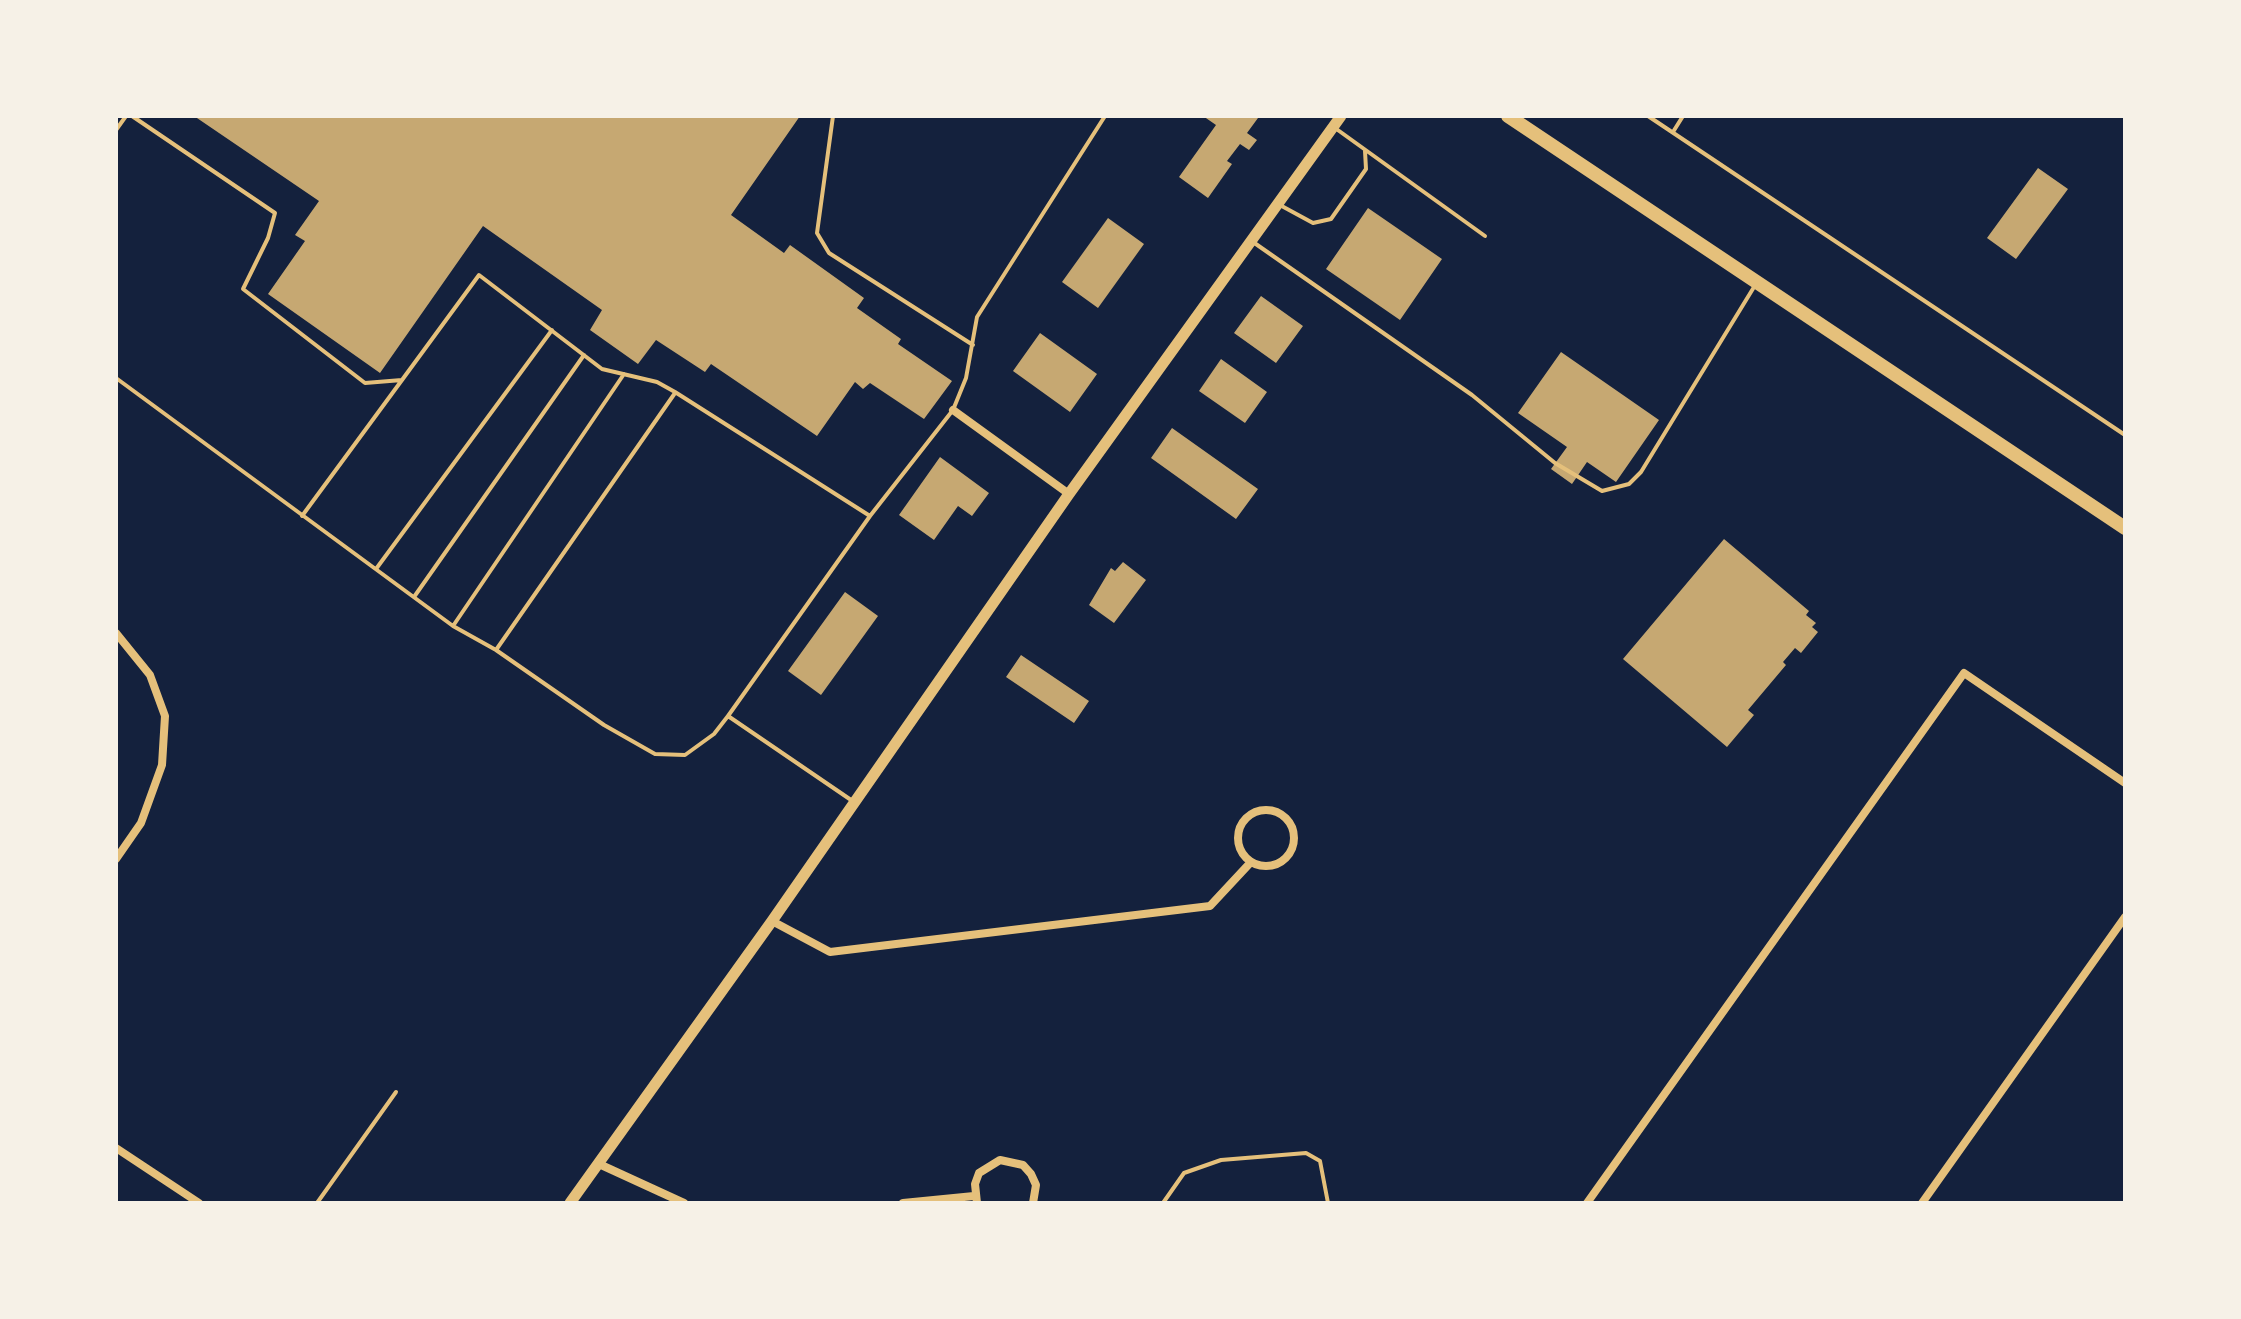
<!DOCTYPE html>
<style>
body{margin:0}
#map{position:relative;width:2241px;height:1319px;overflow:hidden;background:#14213d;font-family:Mulish,sans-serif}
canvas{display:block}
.frame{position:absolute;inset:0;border:118px solid #f6f1e7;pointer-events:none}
</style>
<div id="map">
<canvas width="2241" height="1319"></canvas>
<div class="frame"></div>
</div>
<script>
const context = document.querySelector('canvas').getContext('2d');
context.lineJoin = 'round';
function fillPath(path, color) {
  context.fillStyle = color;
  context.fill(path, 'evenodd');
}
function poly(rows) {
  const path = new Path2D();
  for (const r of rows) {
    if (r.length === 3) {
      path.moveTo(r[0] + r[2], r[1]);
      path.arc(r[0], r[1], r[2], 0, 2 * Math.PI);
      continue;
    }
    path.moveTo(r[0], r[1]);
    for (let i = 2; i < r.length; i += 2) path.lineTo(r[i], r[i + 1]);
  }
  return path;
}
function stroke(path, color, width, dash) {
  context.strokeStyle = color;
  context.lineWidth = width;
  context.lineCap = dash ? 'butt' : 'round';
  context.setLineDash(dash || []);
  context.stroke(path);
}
fillPath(poly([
 [194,116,800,116,731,215,784,253,790,245,864,298,857,308,901,339,898,344,952,381,924,419,870,383,863,389,855,382,817,436,711,364,705,372,656,340,638,364,590,330,602,310,483,226,380,373,268,294,305,241,295,235,319,201],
 [1203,116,1258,118,1247,133,1257,140,1249,150,1240,144,1227,161,1232,164,1208,198,1179,177,1216,125],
 [2038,168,2068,189,2016,259,1987,238],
 [1368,208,1442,259,1400,320,1326,269],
 [1108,218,1144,244,1098,308,1062,282],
 [1261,296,1303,326,1276,363,1234,333],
 [1040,333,1097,374,1070,412,1013,371],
 [1561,352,1659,420,1616,482,1587,462,1572,484,1551,469,1567,447,1518,413],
 [1221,359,1267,392,1245,423,1199,391],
 [1172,428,1258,489,1236,519,1151,458],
 [940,457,989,493,972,516,958,506,934,540,899,515],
 [1724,539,1809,611,1806,615,1816,623,1812,627,1818,632,1801,653,1795,648,1783,662,1786,665,1748,710,1754,715,1727,747,1623,659],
 [1123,562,1146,580,1114,623,1089,605,1111,568,1115,571],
 [845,592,878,616,821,695,788,671],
 [1021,655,1089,701,1074,723,1006,677]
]), '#c6a872');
stroke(poly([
 [132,116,275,213,268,238,243,289,365,383,402,380,479,275,602,369,657,382,675,392,870,516,953,410,966,378,977,317,1105,116],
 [833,116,817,233,829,253,973,345],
 [1648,116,2125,435],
 [1335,128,1485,236],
 [116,130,126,116],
 [1673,132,1683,116],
 [1278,204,1313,223,1331,219,1366,169,1365,151],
 [1253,242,1472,395,1555,463,1602,491,1629,484,1641,472,1754,287],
 [116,378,453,626,496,650,604,725,655,754,685,755,714,734,728,716],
 [302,516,402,380],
 [376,569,552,330],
 [414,597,584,355],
 [453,626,624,374],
 [496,650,675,393],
 [854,802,728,716,870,516],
 [317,1203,396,1092],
 [1163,1203,1184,1173,1221,1160,1306,1153,1320,1161,1328,1203]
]), '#e5c07b', 4);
stroke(poly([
 [953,410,1069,494],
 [116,633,150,675,165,716,162,765,141,823,116,859],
 [1266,838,28],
 [772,921,830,952,1210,906,1251,862],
 [116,1148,199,1203],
 [599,1164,684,1203],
 [903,1203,974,1196],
 [977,1203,975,1184,979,1173,1000,1160,1023,1165,1031,1174,1036,1185,1033,1203],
 [1587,1203,1964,673,2125,783],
 [1922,1203,2125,917]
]), '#e5c07b', 8);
stroke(poly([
 [570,1203,772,921,1069,494,1341,116]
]), '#e5c07b', 11);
stroke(poly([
 [1508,116,2125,528]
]), '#e5c07b', 14);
</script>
